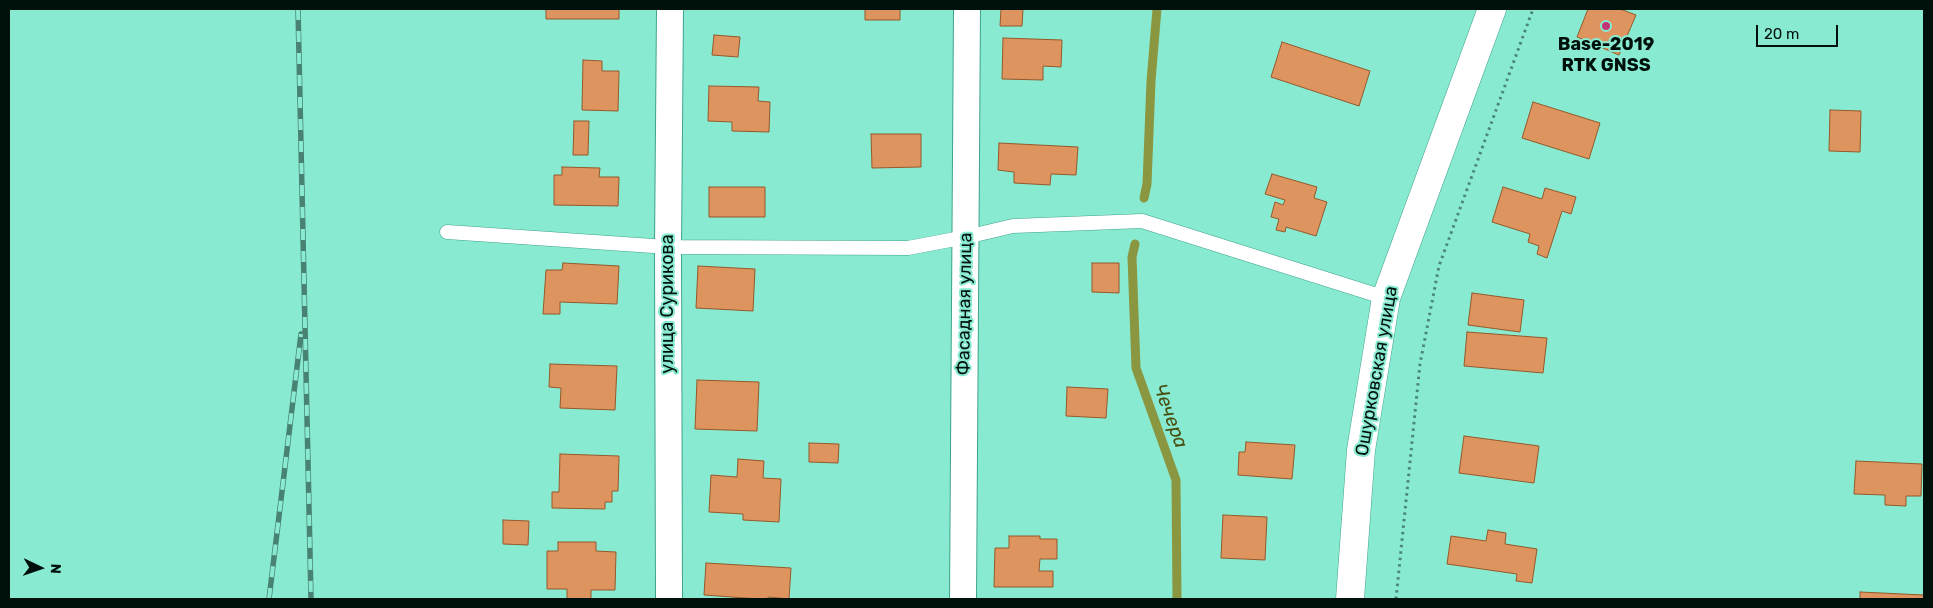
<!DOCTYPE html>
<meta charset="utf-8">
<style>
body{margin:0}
#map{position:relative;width:1933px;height:608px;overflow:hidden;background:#89ead2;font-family:Rubik,sans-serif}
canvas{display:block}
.frame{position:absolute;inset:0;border:10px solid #00100b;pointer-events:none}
.north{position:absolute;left:15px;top:543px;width:50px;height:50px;-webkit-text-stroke:4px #89ead2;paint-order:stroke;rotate:93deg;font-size:14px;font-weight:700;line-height:20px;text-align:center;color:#00100b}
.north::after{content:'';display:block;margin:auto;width:18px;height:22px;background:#00100b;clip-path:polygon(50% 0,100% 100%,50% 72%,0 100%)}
.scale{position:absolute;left:1756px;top:25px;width:82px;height:22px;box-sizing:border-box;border:2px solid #00100b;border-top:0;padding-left:6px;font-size:15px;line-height:18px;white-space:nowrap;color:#00100b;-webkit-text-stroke:4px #89ead2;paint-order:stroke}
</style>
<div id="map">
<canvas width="1933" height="608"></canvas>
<div class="frame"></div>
<div class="north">N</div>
<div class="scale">20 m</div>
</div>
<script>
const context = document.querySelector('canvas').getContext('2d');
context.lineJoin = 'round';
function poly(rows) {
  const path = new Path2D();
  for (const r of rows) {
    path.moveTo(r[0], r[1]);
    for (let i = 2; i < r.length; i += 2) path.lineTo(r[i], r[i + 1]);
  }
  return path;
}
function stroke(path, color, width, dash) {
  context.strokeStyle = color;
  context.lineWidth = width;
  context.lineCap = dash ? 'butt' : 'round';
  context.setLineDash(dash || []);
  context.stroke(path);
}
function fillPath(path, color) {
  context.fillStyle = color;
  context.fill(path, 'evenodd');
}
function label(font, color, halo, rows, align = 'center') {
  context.font = font + ' Rubik,sans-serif';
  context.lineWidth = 4;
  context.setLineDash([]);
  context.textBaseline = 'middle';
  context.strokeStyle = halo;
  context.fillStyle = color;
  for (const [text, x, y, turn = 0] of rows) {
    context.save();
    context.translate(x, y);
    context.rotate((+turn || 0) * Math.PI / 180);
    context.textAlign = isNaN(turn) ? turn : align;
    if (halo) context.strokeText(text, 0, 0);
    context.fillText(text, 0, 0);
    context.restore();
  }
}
stroke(poly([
 [1144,198,1147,184,1151,81,1157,9],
 [1135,244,1132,257,1136,368,1176,480,1177,599]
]), '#8b9740', 9);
const building = poly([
 [546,9,619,9,619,19,546,19,546,9],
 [865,9,900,9,900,20,865,20,865,9],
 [1001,9,1023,9,1022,26,1000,26,1001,9],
 [1588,9,1620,9,1636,15,1619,55,1577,37,1588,9],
 [714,35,740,37,738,57,712,55,714,35],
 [1003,38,1062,40,1061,67,1043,66,1043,80,1002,79,1003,38],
 [1282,42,1370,71,1359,106,1271,77,1282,42],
 [583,60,602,61,602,71,619,71,618,111,582,110,583,60],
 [709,86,759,87,758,101,770,102,769,132,732,131,732,122,708,121,709,86],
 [1533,102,1600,123,1589,159,1522,138,1533,102],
 [1830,110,1861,111,1860,152,1829,151,1830,110],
 [574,121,589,121,588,155,573,155,574,121],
 [871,134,921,134,921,167,872,168,871,134],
 [999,143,1078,147,1076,175,1051,174,1050,185,1014,183,1014,172,998,170,999,143],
 [562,167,600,168,599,177,619,177,618,206,554,205,554,175,562,175,562,167],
 [1272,174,1317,187,1314,198,1327,202,1316,236,1286,227,1285,232,1276,230,1279,219,1271,217,1275,202,1283,205,1285,200,1265,194,1272,174],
 [709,187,765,187,765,217,709,217,709,187],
 [1503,187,1542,199,1545,188,1576,197,1571,214,1562,211,1547,258,1537,254,1539,246,1528,242,1530,234,1492,222,1503,187],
 [563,263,619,266,617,304,560,302,560,314,543,314,546,270,562,270,563,263],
 [1092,263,1119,263,1119,293,1092,292,1092,263],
 [698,266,755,269,753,311,696,308,698,266],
 [1472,293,1524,300,1520,332,1468,325,1472,293],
 [1467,332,1547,338,1543,373,1464,366,1467,332],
 [550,364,617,366,615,410,560,408,561,388,549,387,550,364],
 [697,380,759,382,757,431,695,429,697,380],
 [1067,387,1108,389,1106,418,1066,416,1067,387],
 [1464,436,1539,446,1534,483,1459,473,1464,436],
 [1246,442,1295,445,1292,479,1238,475,1239,452,1245,452,1246,442],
 [809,443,839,444,838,463,809,462,809,443],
 [560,454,619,456,618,491,612,491,612,502,605,502,605,509,552,508,552,492,559,492,560,454],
 [738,459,764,461,763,478,781,479,779,522,743,520,743,514,709,512,711,475,737,477,738,459],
 [1856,461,1922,464,1921,496,1906,496,1906,506,1885,505,1885,495,1854,494,1856,461],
 [1223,515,1267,517,1265,560,1221,558,1223,515],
 [503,520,529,521,528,545,503,544,503,520],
 [1488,530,1506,533,1505,544,1537,549,1532,583,1516,581,1517,574,1447,564,1451,536,1486,541,1488,530],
 [1009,536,1040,536,1040,539,1057,539,1057,559,1040,559,1039,571,1053,571,1053,587,994,587,995,548,1009,548,1009,536],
 [558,542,596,542,596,551,616,552,615,590,591,590,591,599,567,599,567,589,547,589,547,551,558,551,558,542],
 [706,563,791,568,789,599,768,597,768,599,759,599,704,595,706,563],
 [1860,592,1924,595,1924,599,1860,599,1860,592]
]);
fillPath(building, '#dd945e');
stroke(building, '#94592a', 1);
const lane = poly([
 [447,232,668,247,908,248,966,237,1013,226,1142,221,1386,298]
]);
const street = poly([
 [669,599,668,247,670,9],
 [963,599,967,9]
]);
const secondary = poly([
 [1350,599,1361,450,1386,298,1492,9]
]);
stroke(lane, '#3ea38d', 15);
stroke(street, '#3ea38d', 28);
stroke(secondary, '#3ea38d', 29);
stroke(poly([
 [1396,599,1420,364,1439,266,1533,9]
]), '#4b8778', 3, [2.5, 4]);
stroke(lane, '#fff', 14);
stroke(street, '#fff', 26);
stroke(secondary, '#fff', 28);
const rail = poly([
 [298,9,311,599],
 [269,599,301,334]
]);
stroke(rail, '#488273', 5.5);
stroke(rail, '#89ead2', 4, [11]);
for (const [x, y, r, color] of [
 [1606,26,5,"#be3675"]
]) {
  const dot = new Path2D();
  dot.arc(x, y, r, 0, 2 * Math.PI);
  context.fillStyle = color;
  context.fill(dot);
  stroke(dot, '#89ead2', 2);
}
label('bold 18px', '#00100b', '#89ead2', [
 ["Base-2019",1606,45],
 ["RTK GNSS",1606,66]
]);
label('18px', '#00100b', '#89ead2', [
 ["улица Сурикова",668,304,-90],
 ["Фасадная улица",965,304,-89],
 ["Ошурковская улица",1377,371,-80]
]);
label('italic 19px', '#484f0e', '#89ead2', [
 ["Чечера",1170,416,70]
]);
</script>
